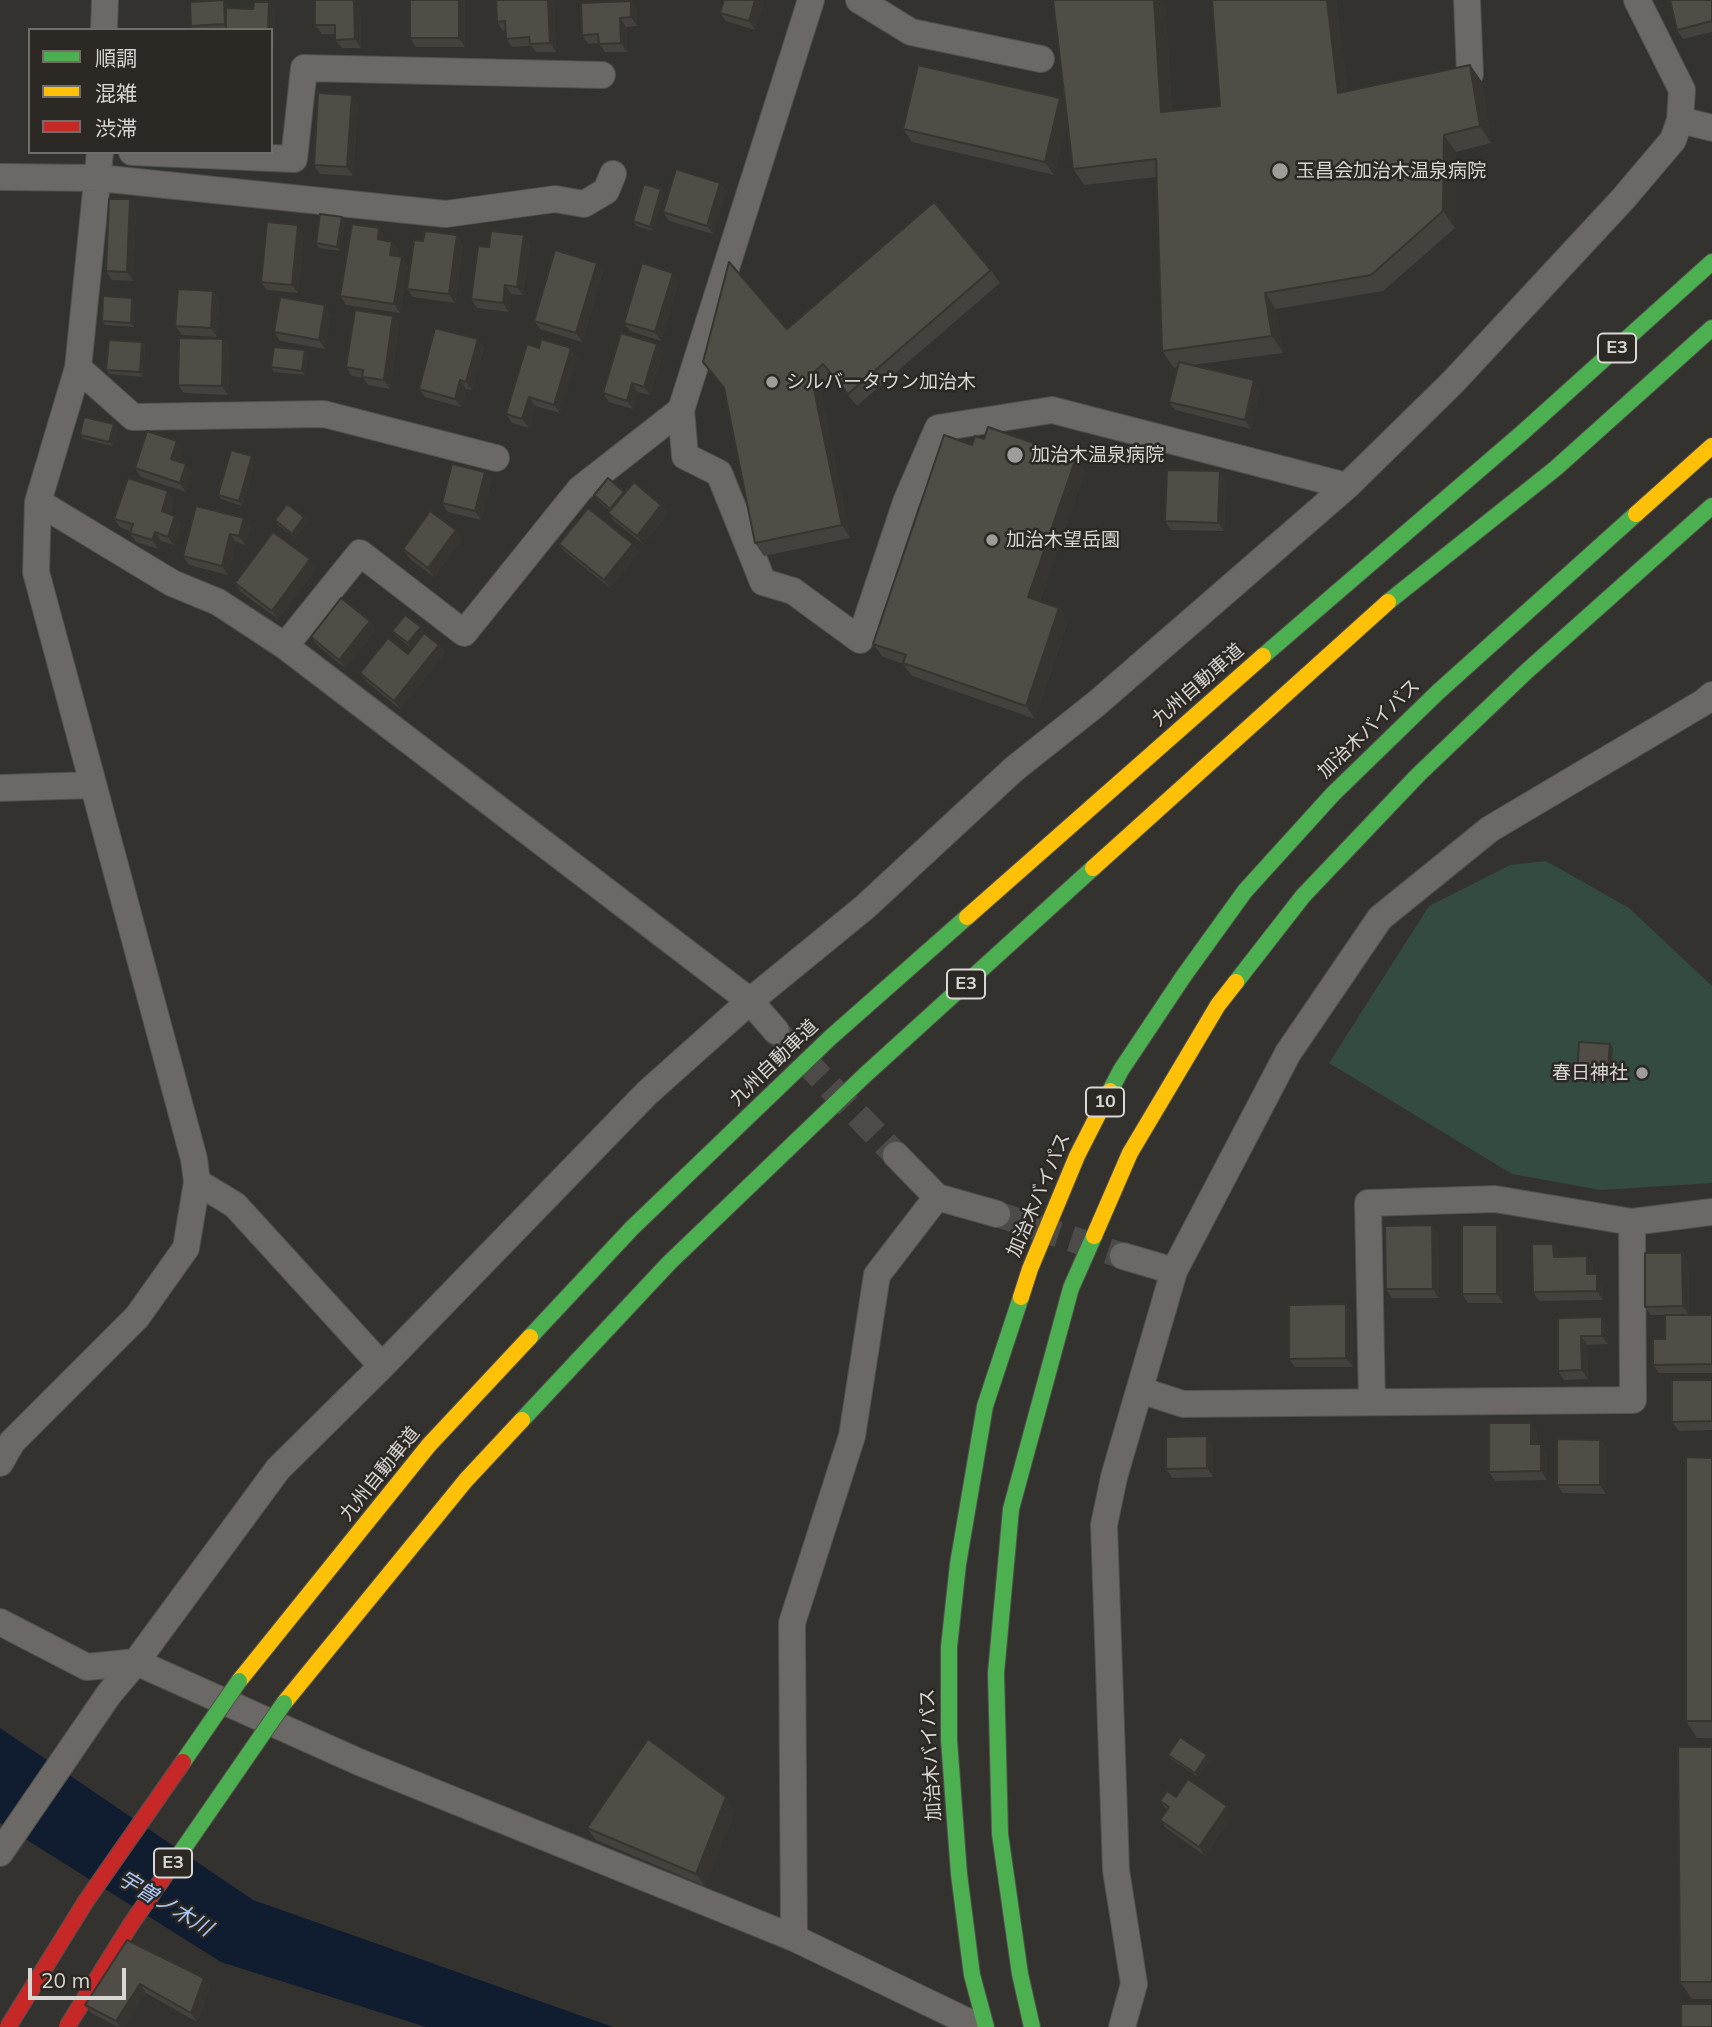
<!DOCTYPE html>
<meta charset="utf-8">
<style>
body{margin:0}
#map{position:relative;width:1712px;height:2027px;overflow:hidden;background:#34322f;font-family:Mulish,"Noto Sans JP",sans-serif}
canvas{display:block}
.legend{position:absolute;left:28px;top:28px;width:245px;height:126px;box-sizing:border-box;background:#2c2823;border:2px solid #716e6a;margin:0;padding:9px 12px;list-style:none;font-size:21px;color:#d9d7d4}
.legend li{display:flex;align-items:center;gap:14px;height:35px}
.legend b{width:35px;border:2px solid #716e6a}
.scale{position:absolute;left:28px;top:1968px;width:98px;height:32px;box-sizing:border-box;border:4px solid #d9d7d4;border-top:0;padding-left:9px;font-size:21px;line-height:24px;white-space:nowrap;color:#d9d7d4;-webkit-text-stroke:5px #2c2823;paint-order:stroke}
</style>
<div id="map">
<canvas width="1712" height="2027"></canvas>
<ul class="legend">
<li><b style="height:9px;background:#4caf50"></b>順調</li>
<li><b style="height:9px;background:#ffc107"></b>混雑</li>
<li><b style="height:9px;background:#c62828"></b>渋滞</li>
</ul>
<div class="scale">20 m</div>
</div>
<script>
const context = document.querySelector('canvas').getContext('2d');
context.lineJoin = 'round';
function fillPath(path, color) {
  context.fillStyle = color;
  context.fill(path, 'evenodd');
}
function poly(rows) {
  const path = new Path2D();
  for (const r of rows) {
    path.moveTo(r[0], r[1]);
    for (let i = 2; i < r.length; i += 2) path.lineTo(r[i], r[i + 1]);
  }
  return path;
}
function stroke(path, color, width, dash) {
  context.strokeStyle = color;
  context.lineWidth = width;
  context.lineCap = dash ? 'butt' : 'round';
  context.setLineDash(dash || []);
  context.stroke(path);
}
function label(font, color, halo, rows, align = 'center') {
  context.font = font + ' Mulish,"Noto Sans JP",sans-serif';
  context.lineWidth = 5;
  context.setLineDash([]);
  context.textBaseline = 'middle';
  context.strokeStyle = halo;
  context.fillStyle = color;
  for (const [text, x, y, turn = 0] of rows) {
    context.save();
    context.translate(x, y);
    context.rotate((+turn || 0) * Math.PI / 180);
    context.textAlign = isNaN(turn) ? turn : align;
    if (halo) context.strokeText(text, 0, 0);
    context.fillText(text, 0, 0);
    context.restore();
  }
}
fillPath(poly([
 [1546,861,1629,908,1712,986,1712,1183,1601,1190,1512,1174,1329,1063,1429,906,1510,865]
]), '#344b40');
fillPath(poly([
 [0,1728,253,1900,613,2027,426,2027,221,1962,0,1823]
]), '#101c2f');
stroke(poly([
 [776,1031,896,1155],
 [997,1214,1123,1256]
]), '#4d4b48', 26, [26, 13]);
const street = poly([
 [859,0,911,32,1041,59],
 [1467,0,1470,74],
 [104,30,105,0],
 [1680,120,1712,128],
 [132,152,294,159,304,68,602,75],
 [0,177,99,178,446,214,555,199,584,204,606,191,613,174],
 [78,368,133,417,324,414,496,458],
 [681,410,685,456,719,473,763,582,793,591,860,640,906,502,938,428,1052,410,1347,486],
 [38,502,172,583,218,602,285,646,750,1001,776,1031],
 [285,646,360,553,464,633,580,489,681,410,811,0],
 [0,788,93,785],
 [896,1155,937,1197],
 [197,1182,235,1205,382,1366],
 [1123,1256,1174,1271],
 [1140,1390,1183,1404,1633,1400,1632,1222],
 [1372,1402,1368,1203,1495,1199,1632,1222,1712,1212],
 [0,1463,12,1442,137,1317,186,1248,197,1182,194,1159,36,572,38,502,78,368,100,152],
 [0,1622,87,1667,136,1662,359,1762,794,1938,979,2027],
 [0,1853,109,1694,136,1662,278,1469,382,1366,647,1093,750,1001,865,907,1014,769,1096,704,1347,486,1453,382,1623,199,1673,140,1680,120,1682,90,1637,0],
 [794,1938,792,1623,852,1436,877,1275,937,1197,997,1214],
 [1122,2027,1134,1984,1116,1870,1104,1525,1114,1477,1174,1271,1288,1053,1380,918,1490,829,1704,702,1712,695]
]);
const fast = poly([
 [1388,602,1556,468,1712,328],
 [1263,656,1522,433,1712,262],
 [1236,982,1303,896,1418,775,1527,671,1712,506],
 [1110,1091,1121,1070,1183,977,1245,891,1333,794,1438,692,1636,514],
 [530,1337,632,1228,831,1037,967,917],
 [522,1420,669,1263,865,1075,1093,868],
 [986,2027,972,1975,959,1874,949,1740,949,1647,958,1564,985,1406,1021,1297],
 [1032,2027,1020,1974,1000,1834,996,1673,1011,1509,1071,1288,1094,1236]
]);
const slow = poly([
 [1636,514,1712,446],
 [1093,868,1388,602],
 [967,917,1263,656],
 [1094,1236,1130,1153,1218,1005,1236,982],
 [1021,1297,1030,1269,1077,1156,1110,1091],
 [239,1681,429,1445,530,1337],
 [284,1703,466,1480,522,1420]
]);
stroke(street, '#51504e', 28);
stroke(fast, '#51504e', 18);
stroke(slow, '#51504e', 18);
stroke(street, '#6b6865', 26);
stroke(fast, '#4caf50', 16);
stroke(slow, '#ffc107', 16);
const fastBridge = poly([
 [183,1762,239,1681],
 [168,1871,284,1703]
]);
const jamBridge = poly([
 [8,2027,86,1901,183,1762],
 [67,2027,131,1924,168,1871]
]);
stroke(fastBridge, '#51504e', 18, []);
stroke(jamBridge, '#51504e', 18, []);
stroke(fastBridge, '#4caf50', 16);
stroke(jamBridge, '#c62828', 16);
fillPath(poly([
 [465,0,465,47,416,47,410,38],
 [496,0,553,0,554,2,556,52,536,52,531,46,512,47,506,39,505,30,503,31,497,22],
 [724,0,764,0,755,30,726,21,720,13],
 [1053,0,1165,0,1172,111,1220,106,1336,0,1347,91,1470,65,1482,82,1491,143,1456,152,1455,228,1383,291,1276,309,1283,353,1192,365,1260,389,1251,429,1175,410,1169,402,1177,367,1174,368,1162,351,1157,177,1084,185,1073,169,1067,119,1054,175,912,142,903,129,1060,98,1065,106],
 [1712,0,1712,32,1683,39,1677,30],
 [269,2,275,11,274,48,271,48,271,30,226,28,194,30,191,26,227,4,227,8,253,9],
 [360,7,361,48,342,48,335,40,335,34,322,34,315,25],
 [637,9,637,26,626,27,627,52,605,52,599,43,588,44,582,35],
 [352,95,358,104,353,176,320,174,314,165],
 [720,183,726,191,713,234,669,221,663,212],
 [664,194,653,231,636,226,633,221],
 [136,208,133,281,112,280,106,271],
 [345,221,340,251,319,248,316,243],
 [304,234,298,293,267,290,261,282],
 [385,237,385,241,392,242,398,250,397,256,408,266,400,313,346,305,340,296],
 [423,241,463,244,455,303,413,297,407,289],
 [530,244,523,295,511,294,509,312,477,308,471,299,489,247],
 [597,263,603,272,582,342,540,329,534,321],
 [991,270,1000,283,857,406,832,376,820,387,850,538,764,556,755,543,725,390,703,362,787,329],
 [679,281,661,341,630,331,624,323],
 [213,291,219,300,217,337,182,335,175,326],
 [132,298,135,302,134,327,105,325,102,321],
 [331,313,325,349,280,341,274,332],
 [393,316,399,324,390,389,368,385,363,378,352,376,346,367],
 [223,339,229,348,228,395,184,393,178,385],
 [478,339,484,348,472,390,466,389,461,407,425,397,419,389],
 [142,342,145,346,143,377,109,374,106,370],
 [657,344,663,353,650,395,638,392,633,409,609,402,603,393],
 [539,348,577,357,560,413,535,406,529,428,512,423,506,414],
 [308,354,305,375,274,372,271,367],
 [117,428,113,446,83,439,80,435],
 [972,445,1085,471,1040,601,1059,608,1068,621,1035,719,912,676,903,664,882,656,873,644],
 [183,449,179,462,186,464,192,473,186,492,141,477,135,468],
 [252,456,255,461,242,506,221,499,218,495],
 [491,480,481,520,448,512,442,503],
 [1226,480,1224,531,1171,530,1165,521],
 [625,493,668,513,643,544,614,521,608,513,610,511,597,500,594,495],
 [174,500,170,514,181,524,174,545,161,541,158,549,136,542,130,533,130,531,120,527,114,519],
 [196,506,250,527,245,545,236,542,228,575,189,565,183,556],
 [304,517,307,522,295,538,278,525,275,520],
 [456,530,462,539,434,577,409,558,403,549],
 [559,544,633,544,639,553,610,588,565,552],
 [316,568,278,619,241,592,235,583],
 [370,621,376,629,345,668,317,645,311,637],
 [392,631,424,631,411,648,395,635],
 [439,645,445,653,400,709,367,682,360,673,408,654],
 [1610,1044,1613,1048,1610,1081,1580,1079,1577,1075],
 [1432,1225,1438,1234,1439,1298,1392,1298,1386,1289],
 [1497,1225,1503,1234,1503,1303,1468,1303,1462,1294],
 [1553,1244,1559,1252,1559,1257,1587,1256,1593,1265,1593,1274,1603,1283,1603,1300,1539,1301,1533,1292],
 [1682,1253,1688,1261,1689,1315,1651,1315,1645,1307],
 [1346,1304,1352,1313,1353,1367,1295,1367,1289,1359],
 [1712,1315,1712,1373,1659,1373,1653,1365,1665,1339],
 [1558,1318,1608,1326,1608,1344,1587,1345,1588,1379,1564,1380,1558,1371],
 [1712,1380,1712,1430,1679,1431,1672,1422],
 [1531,1423,1537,1431,1537,1444,1547,1453,1547,1480,1495,1481,1489,1472],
 [1600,1440,1606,1448,1606,1494,1563,1493,1557,1485],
 [1213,1445,1213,1477,1172,1478,1166,1469],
 [1712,1458,1712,1738,1697,1738,1686,1721],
 [1712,1747,1712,1999,1692,1999,1680,1982],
 [1168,1755,1210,1760,1198,1777,1171,1759],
 [726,1797,735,1810,705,1886,596,1840,587,1828],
 [1160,1801,1233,1815,1205,1856,1166,1828,1160,1820,1167,1810],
 [127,1940,204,1978,210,1987,197,2022,146,1993,124,2027,118,2027,91,2013,85,2005]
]), '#45413c');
fillPath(poly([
 [224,0,227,4,228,28,225,24],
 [354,0,355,0,360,7,361,48,355,39],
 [459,0,465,0,465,47,459,38],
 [548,0,553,0,554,2,556,52,550,43],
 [755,0,764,0,755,30,749,21],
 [1154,0,1165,0,1173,129,1161,112],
 [1327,0,1336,0,1350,110,1338,93],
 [631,1,637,9,637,26,631,17],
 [269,2,275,11,274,48,271,44,271,30,268,30],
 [620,18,626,27,627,52,621,43],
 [1470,65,1482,82,1491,143,1480,126],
 [352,95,358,104,353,176,347,167],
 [1060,98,1069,111,1054,175,1045,162],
 [1444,135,1456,152,1455,228,1443,211],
 [720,183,726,191,713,234,707,226],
 [661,189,664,194,653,231,650,227],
 [130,199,136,208,133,281,127,272],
 [342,217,345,221,340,251,337,247],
 [298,225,304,234,298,293,292,285],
 [379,228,385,237,384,248,378,239],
 [457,235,463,244,455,303,449,294],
 [524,235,530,244,523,295,517,287],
 [392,242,398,250,396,264,390,255],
 [402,257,408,266,400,313,394,304],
 [597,263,603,272,582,342,576,333],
 [673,273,679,281,661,341,655,332],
 [505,285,511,294,509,312,503,303],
 [213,291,219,300,217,337,211,328],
 [1265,293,1276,309,1283,353,1272,336],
 [132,298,135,302,134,327,131,323],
 [325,305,331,313,325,349,319,340],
 [393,316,399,324,390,389,384,380],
 [223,339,229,348,228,395,222,386],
 [478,339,484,348,472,390,466,382],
 [142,342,145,346,143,377,140,372],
 [657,344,663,353,650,395,644,387],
 [571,348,577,357,560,413,554,405],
 [305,350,308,354,305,375,302,371],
 [811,375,820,387,850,538,842,525],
 [460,380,466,389,461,407,455,399],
 [1254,380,1260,389,1251,429,1245,420],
 [632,383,638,392,633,409,627,401],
 [529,397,535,406,529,428,522,419],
 [114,424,117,428,113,446,109,442],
 [177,441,183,449,177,468,171,459],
 [252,456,255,461,242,506,239,501],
 [1076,458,1085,471,1037,610,1028,597],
 [186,464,192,473,186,492,180,483],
 [1220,471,1226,480,1224,531,1218,523],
 [485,472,491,480,481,520,475,511],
 [168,491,174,500,168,520,162,511],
 [661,505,668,513,643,544,637,536],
 [175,516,181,524,174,545,168,537],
 [304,517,307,522,295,538,292,534],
 [244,518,250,527,245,545,239,536],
 [456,530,462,539,434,577,428,568],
 [155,532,161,541,158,549,152,540],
 [230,534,236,542,228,575,222,566],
 [633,544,639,553,610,588,604,580],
 [310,559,316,568,278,619,272,611],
 [1059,608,1068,621,1035,719,1026,706],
 [370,621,376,629,345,668,339,660],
 [421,627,424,631,411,648,408,643],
 [439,645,445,653,400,709,394,701],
 [1610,1044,1613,1048,1610,1081,1607,1077],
 [1432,1225,1438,1234,1439,1298,1433,1289],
 [1497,1225,1503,1234,1503,1303,1497,1294],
 [1553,1244,1559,1252,1560,1266,1554,1257],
 [1682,1253,1688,1261,1689,1315,1683,1306],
 [1587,1256,1593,1265,1594,1283,1587,1274],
 [1597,1274,1603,1283,1603,1300,1597,1291],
 [1346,1304,1352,1313,1353,1367,1346,1358],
 [1602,1317,1608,1326,1608,1344,1602,1336],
 [1581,1336,1587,1345,1588,1379,1582,1370],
 [1531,1423,1537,1431,1537,1453,1531,1444],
 [1207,1436,1213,1445,1213,1477,1207,1468],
 [1600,1440,1606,1448,1606,1494,1600,1485],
 [1541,1444,1547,1453,1547,1480,1541,1471],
 [1207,1755,1210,1760,1198,1777,1195,1773],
 [726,1797,735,1810,705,1886,696,1874],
 [1227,1806,1233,1815,1205,1856,1199,1847],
 [204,1978,210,1987,197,2022,191,2013],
 [140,1984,146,1993,124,2027,120,2027,116,2021]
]), '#383531');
const building = poly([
 [224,0,225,24,191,26,190,2,224,0],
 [315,0,354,0,355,39,335,40,335,25,315,25,315,0],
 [410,0,459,0,459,38,410,38,410,0],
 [496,0,548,0,550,43,530,44,529,37,506,39,505,21,497,22,496,0],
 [724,0,755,0,749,21,720,13,724,0],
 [1053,0,1154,0,1161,112,1220,106,1212,0,1327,0,1338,93,1470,65,1480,126,1444,135,1443,211,1371,275,1265,293,1272,336,1162,351,1156,159,1073,169,1053,0],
 [1670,0,1712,0,1712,21,1677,30,1670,0],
 [631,1,631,17,620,18,621,43,599,44,598,34,582,35,581,3,631,1],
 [254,2,269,2,268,30,226,30,226,8,253,9,254,2],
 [918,65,1060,98,1045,162,903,129,918,65],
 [318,93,352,95,347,167,314,165,318,93],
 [676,169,720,183,707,226,663,212,676,169],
 [644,184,661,189,650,227,633,221,644,184],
 [109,199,130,199,127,272,106,271,109,199],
 [934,202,991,270,848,394,823,364,811,375,842,525,755,543,724,388,703,362,729,262,787,329,934,202],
 [320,214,342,217,337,247,316,243,320,214],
 [267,222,298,225,292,285,261,282,267,222],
 [352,224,379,228,378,239,392,242,390,255,402,257,394,304,340,296,352,224],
 [425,231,457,235,449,294,407,289,414,240,423,241,425,231],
 [491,231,524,235,517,287,505,285,503,303,471,299,478,246,489,247,491,231],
 [555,250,597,263,576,333,534,321,555,250],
 [642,263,673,273,655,332,624,323,642,263],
 [178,289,213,291,211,328,175,326,178,289],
 [103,296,132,298,131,323,102,321,103,296],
 [280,297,325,305,319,340,274,332,280,297],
 [355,310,393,316,384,380,362,377,363,370,346,367,355,310],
 [435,328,478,339,466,382,460,380,455,399,419,389,435,328],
 [621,333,657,344,644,387,632,383,627,401,603,393,621,333],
 [179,338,223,339,222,386,178,385,179,338],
 [541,339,571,348,554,405,529,397,522,419,506,414,527,344,539,348,541,339],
 [109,340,142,342,140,372,106,370,109,340],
 [274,347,305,350,302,371,271,367,274,347],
 [1179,362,1254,380,1245,420,1169,402,1179,362],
 [84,417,114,424,109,442,80,435,84,417],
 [988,427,1076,458,1028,597,1059,608,1026,706,903,663,906,655,873,644,944,435,972,445,975,436,984,439,988,427],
 [147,431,177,441,171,459,186,464,180,483,135,468,147,431],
 [231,450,252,456,239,501,218,495,231,450],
 [452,464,485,472,475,511,442,503,452,464],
 [1167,470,1220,471,1218,523,1165,521,1167,470],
 [128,478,168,491,162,511,175,516,168,537,155,532,152,540,130,533,133,524,114,519,128,478],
 [608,478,624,492,610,509,594,495,608,478],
 [634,482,661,505,637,536,608,513,634,482],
 [287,504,304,517,292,534,275,520,287,504],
 [196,506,244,518,239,536,230,534,222,566,183,556,196,506],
 [588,508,633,544,604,580,559,544,588,508],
 [430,511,456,530,428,568,403,549,430,511],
 [273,532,310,559,272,611,235,583,273,532],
 [341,598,370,621,339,660,311,637,341,598],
 [405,615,421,627,408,643,392,631,405,615],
 [424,633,439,645,394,701,360,673,388,638,408,654,424,633],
 [1579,1042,1610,1044,1607,1077,1577,1075,1579,1042],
 [1432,1225,1433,1289,1386,1289,1385,1226,1432,1225],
 [1462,1225,1497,1225,1497,1294,1462,1294,1462,1225],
 [1532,1244,1553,1244,1554,1257,1587,1256,1587,1274,1597,1274,1597,1291,1533,1292,1532,1244],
 [1645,1253,1682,1253,1683,1306,1645,1307,1645,1253],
 [1346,1304,1346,1358,1289,1359,1289,1305,1346,1304],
 [1665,1315,1712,1315,1712,1364,1653,1365,1653,1339,1665,1339,1665,1315],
 [1602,1317,1602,1336,1581,1336,1582,1370,1558,1371,1558,1318,1602,1317],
 [1672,1380,1712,1380,1712,1421,1672,1422,1672,1380],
 [1489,1423,1531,1423,1531,1444,1541,1444,1541,1471,1489,1472,1489,1423],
 [1207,1436,1207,1468,1166,1469,1166,1437,1207,1436],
 [1557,1439,1600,1440,1600,1485,1557,1485,1557,1439],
 [1686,1457,1712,1458,1712,1721,1686,1721,1686,1457],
 [1180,1737,1207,1755,1195,1773,1168,1755,1180,1737],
 [648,1739,726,1797,696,1874,587,1828,648,1739],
 [1678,1747,1712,1747,1712,1982,1680,1982,1678,1747],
 [1188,1779,1227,1806,1199,1847,1160,1820,1169,1807,1160,1801,1167,1791,1176,1797,1188,1779],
 [127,1940,204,1978,191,2013,140,1984,116,2021,85,2005,127,1940],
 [1681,2004,1712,2004,1712,2027,1681,2027,1681,2004]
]);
fillPath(building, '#504c46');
stroke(building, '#383531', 2);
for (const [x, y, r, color] of [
 [1280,171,9,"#9f9d9a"],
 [772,382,7,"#9f9d9a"],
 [1015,455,9,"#9f9d9a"],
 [992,540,7,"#9f9d9a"],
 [1642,1073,7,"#9f9d9a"]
]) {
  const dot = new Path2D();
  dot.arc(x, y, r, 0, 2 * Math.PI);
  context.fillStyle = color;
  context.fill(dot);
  stroke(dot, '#2c2823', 2.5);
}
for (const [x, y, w] of [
 [1617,348,38],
 [966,984,38],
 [1105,1102,38],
 [173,1863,38]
]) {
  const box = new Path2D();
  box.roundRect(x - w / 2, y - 14.5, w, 29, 5);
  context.fillStyle = '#2c2823';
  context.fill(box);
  stroke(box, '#d9d7d4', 2);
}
label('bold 18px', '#d9d7d4', null, [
 ["E3",1617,348],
 ["E3",966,984],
 ["10",1105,1102],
 ["E3",173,1863]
]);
label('19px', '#d9d7d4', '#2c2823', [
 ["玉昌会加治木温泉病院",1296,171],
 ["シルバータウン加治木",786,382],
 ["加治木温泉病院",1031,455],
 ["加治木望岳園",1006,540],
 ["春日神社",1628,1073,"right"]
], 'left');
label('19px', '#d9d7d4', '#2c2823', [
 ["九州自動車道",1198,685,-41],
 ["加治木バイパス",1369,729,-44],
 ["九州自動車道",774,1063,-44],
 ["加治木バイパス",1039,1195,-67],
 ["九州自動車道",380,1474,-51],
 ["加治木バイパス",931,1755,-93]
]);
label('italic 21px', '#accbfb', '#2c2823', [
 ["宇曽ノ木川",165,1904,31]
]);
</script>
